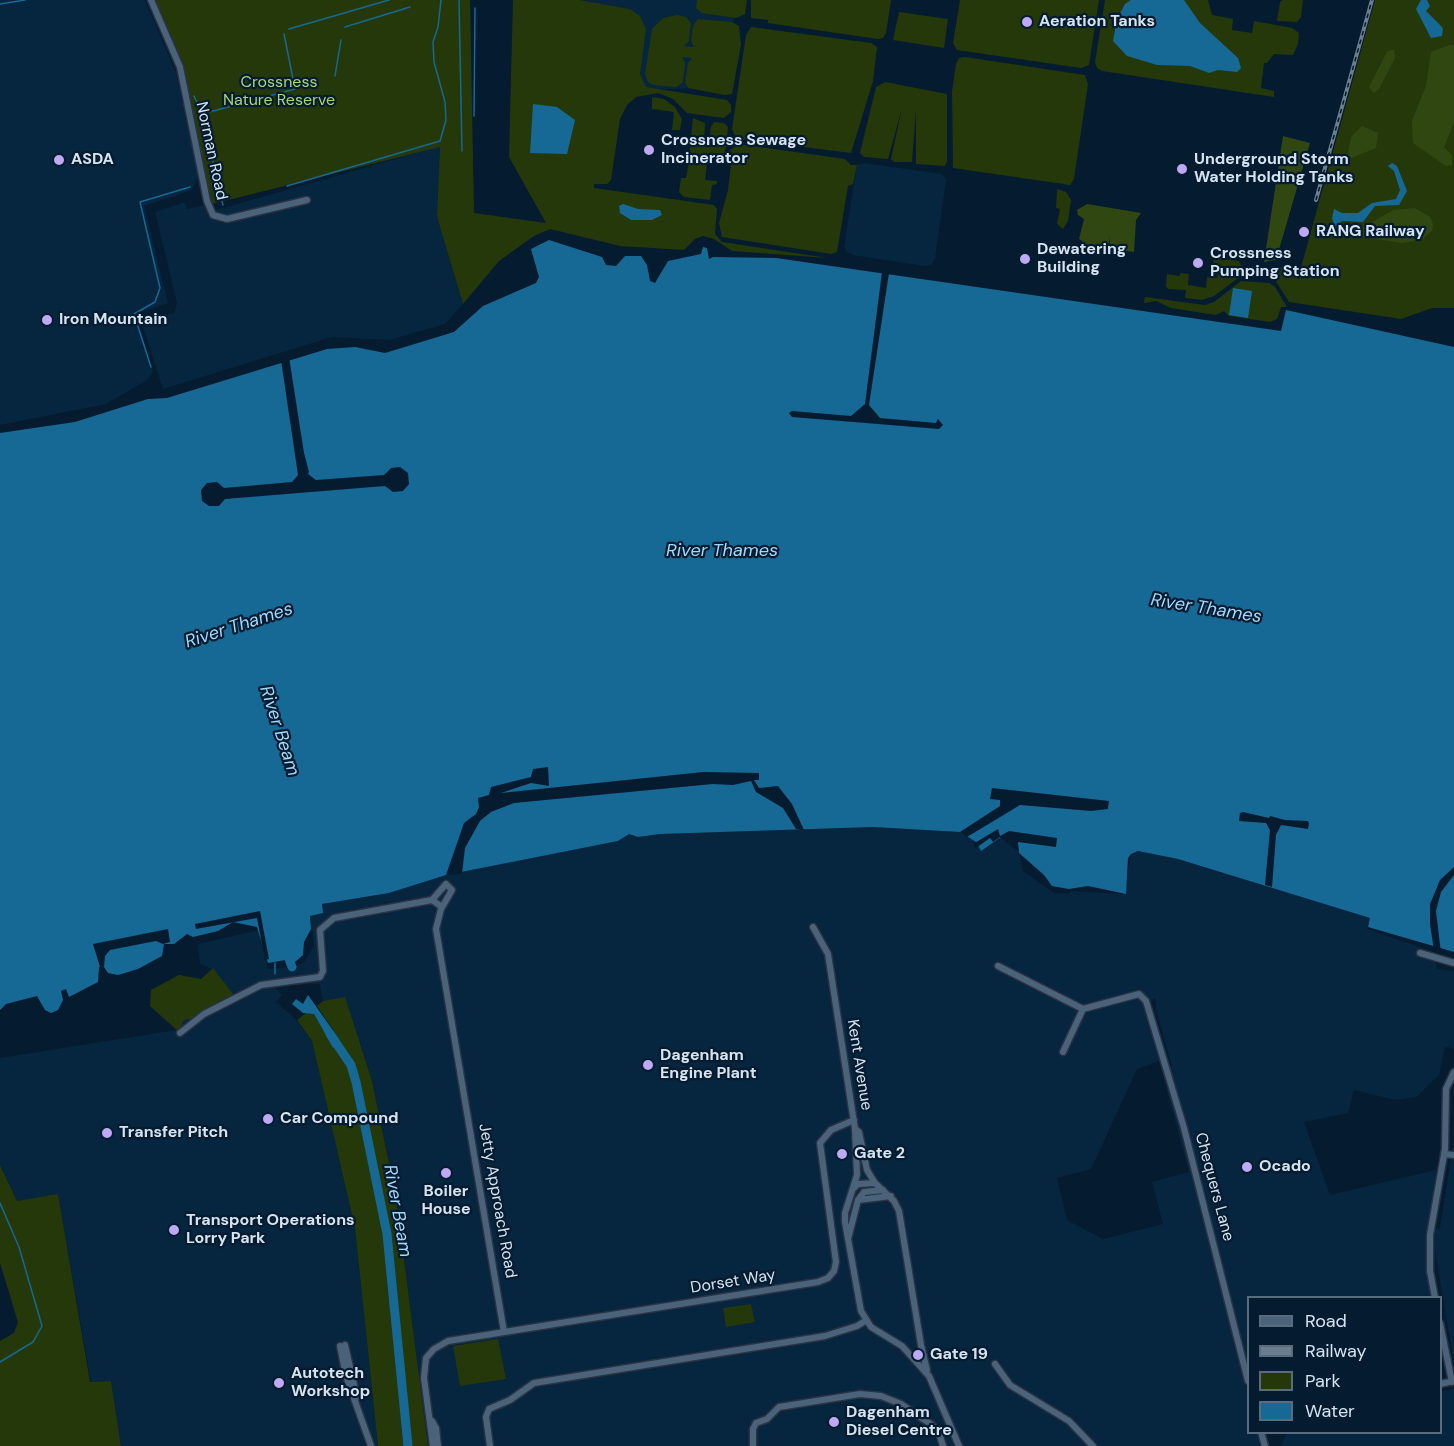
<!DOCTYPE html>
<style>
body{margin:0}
#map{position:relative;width:1454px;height:1446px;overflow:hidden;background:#051c30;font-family:"DM Sans",sans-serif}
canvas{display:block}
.legend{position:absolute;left:1247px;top:1296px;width:195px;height:138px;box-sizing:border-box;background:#051c30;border:2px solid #586c7d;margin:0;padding:8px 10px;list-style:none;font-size:18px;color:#d5e3f1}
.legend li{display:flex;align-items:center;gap:12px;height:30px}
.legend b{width:30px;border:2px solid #586c7d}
</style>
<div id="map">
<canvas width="1454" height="1446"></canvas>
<ul class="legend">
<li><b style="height:8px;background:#4a637b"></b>Road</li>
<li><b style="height:8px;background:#6b7e8f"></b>Railway</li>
<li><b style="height:16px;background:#25380a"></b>Park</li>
<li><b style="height:16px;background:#166995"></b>Water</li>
</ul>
</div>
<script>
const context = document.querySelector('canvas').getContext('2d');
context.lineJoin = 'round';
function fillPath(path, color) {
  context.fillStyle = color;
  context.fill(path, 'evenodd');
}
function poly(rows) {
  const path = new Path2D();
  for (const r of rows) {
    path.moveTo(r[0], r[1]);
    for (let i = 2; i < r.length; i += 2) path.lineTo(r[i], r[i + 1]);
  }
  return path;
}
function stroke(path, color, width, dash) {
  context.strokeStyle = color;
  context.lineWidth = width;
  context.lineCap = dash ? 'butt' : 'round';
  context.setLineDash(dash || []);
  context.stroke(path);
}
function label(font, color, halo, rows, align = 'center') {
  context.font = font + ' "DM Sans",sans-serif';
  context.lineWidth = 4.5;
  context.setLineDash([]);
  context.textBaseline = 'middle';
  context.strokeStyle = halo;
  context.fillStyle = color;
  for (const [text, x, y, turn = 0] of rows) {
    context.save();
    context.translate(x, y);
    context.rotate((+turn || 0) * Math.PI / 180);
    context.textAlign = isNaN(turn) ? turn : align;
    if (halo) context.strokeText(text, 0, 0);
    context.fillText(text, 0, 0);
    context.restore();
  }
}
fillPath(poly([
 [0,0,145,0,176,73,198,176,192,190,144,206,168,303,136,314,153,372,147,380,106,404,0,425],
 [565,0,736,0,725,87,623,91],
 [441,146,437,217,463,304,445,324,390,340,332,337,163,389,141,321,174,313,177,303,155,212,185,202,187,209,205,205,216,210],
 [864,163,942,174,946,179,935,259,931,265,925,266,852,255,847,252,844,247,857,165],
 [873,827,960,832,976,842,981,850,1001,837,1019,853,1023,871,1054,893,1069,894,1071,891,1125,894,1131,853,1138,851,1178,859,1371,918,1367,929,1434,952,1437,969,1454,971,1454,1049,1445,1046,1439,1075,1416,1097,1395,1100,1354,1090,1348,1113,1304,1122,1330,1195,1436,1170,1427,1246,1435,1297,1248,1298,1248,1432,1257,1433,1261,1446,428,1446,396,1197,372,1081,345,998,323,1001,320,984,284,985,275,988,282,995,276,1002,295,1019,312,1041,355,1228,378,1446,121,1446,111,1381,91,1382,58,1195,17,1201,0,1165,0,1058,176,1030,150,1006,151,990,179,975,201,979,212,969,200,964,198,944,259,930,268,969,294,967,305,961,314,945,310,915,322,904,389,893,446,875,618,841,626,834,639,837,660,834],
 [1156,998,1156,1010,1172,1067,1159,1060,1146,1013,1152,999],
 [1159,1061,1189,1172,1152,1182,1163,1224,1103,1239,1067,1220,1057,1178,1091,1169,1137,1069],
 [1454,1139,1454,1364,1435,1250,1435,1229,1440,1228],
 [1454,1388,1454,1446,1281,1446,1287,1433,1440,1432,1441,1392]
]), '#06253e');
fillPath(poly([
 [154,0,470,0,474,213,546,223,509,157,513,0,579,0,630,9,640,16,646,29,640,74,646,87,727,100,731,105,731,112,724,118,687,113,673,99,658,93,636,97,627,105,620,119,611,180,607,184,594,184,594,188,714,205,717,209,715,234,722,242,828,258,732,251,714,239,703,236,695,239,684,250,620,246,550,229,534,236,499,261,463,304,437,217,440,147,212,204,176,58],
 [697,0,747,0,745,14,736,18,702,13,696,8],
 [751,0,891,0,886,33,883,38,878,39,768,23,768,20,751,18],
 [960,0,1099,0,1089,65,1081,68,957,50,953,43],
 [1105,0,1208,0,1212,15,1233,19,1232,30,1252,33,1254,21,1292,28,1299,33,1298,44,1293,55,1274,54,1267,63,1264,63,1261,88,1274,91,1274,97,1102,71,1097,68,1095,62],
 [1283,0,1303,0,1301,17,1297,22,1277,21,1280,2],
 [1375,0,1454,0,1454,308,1432,308,1401,319,1289,302,1275,280,1279,267,1300,271],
 [899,12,948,19,944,48,893,40],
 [677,15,686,17,691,23,689,41,684,46,694,47,691,41,693,26,698,19,732,22,739,26,741,45,732,94,725,95,688,88,685,82,688,63,692,58,682,57,685,63,683,82,677,87,653,85,648,82,645,74,652,29,663,18],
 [751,27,871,43,877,47,873,81,851,153,740,139,735,136,732,129,746,35],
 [965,57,1085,75,1088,84,1074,179,1070,185,953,168,952,92,956,64,959,58],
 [885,82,947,94,947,161,945,166,916,164,916,110,912,162,894,162,891,159,902,108,888,159,864,157,860,153,876,87],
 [652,97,664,99,675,107,682,119,680,130,672,130,674,112,652,109],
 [693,118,705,123,704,139,709,140,711,127,714,122,724,123,728,127,727,138,722,136,721,143,727,144,721,163,707,163,705,180,717,181,717,184,712,185,710,200,684,197,679,192,681,178,686,178,688,168],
 [738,144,845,159,851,165,857,165,853,184,848,186,837,252,831,254,722,237,719,223,728,190,732,156,729,151],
 [1057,189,1066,192,1071,200,1068,221,1063,229,1057,224,1060,209,1056,208],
 [1214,257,1239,261,1243,269,1241,276,1214,296,1202,300,1185,298,1186,290,1168,289,1166,286,1167,274,1179,276,1181,273,1189,274,1188,285,1206,288,1207,277,1217,278,1219,266,1213,264],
 [1241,281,1269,283,1275,287,1287,307,1281,307,1277,319,1270,322,1229,316,1224,311,1216,315,1171,308,1156,301,1144,303,1145,297,1205,305,1214,302],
 [213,968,233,994,192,1020,187,1019,182,1022,181,1028,177,1030,150,1006,151,990,179,975,201,979],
 [345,997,372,1081,396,1197,428,1446,378,1446,355,1228,312,1041,297,1020,306,1013,314,1014,333,1048,339,1039,317,1006,323,1001],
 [0,1165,17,1201,58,1194,90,1382,111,1381,121,1446,0,1446,0,1341,14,1333,18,1322,0,1263],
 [751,1304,755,1322,726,1327,723,1308],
 [498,1339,506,1379,460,1386,453,1346]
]), '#25380a');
fillPath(poly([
 [1449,45,1454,45,1454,122,1444,147,1452,156,1452,165,1446,166,1413,143,1412,121,1426,86,1431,52],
 [1394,49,1395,58,1379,89,1374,93,1369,87,1387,52],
 [1362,126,1378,133,1376,148,1351,158,1348,154,1351,137],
 [1283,136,1310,143,1276,260,1264,262],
 [1087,204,1141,213,1136,220,1134,252,1109,249,1110,235,1108,249,1082,245,1082,241,1079,239,1084,219,1078,215,1077,210],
 [1415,208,1430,217,1433,224,1432,231,1421,240,1402,243,1362,237,1360,233,1360,229,1393,210]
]), '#314712');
fillPath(poly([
 [1131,0,1184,0,1200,23,1238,58,1241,68,1237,72,1218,70,1209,73,1190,66,1157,65,1127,56,1113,41,1117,19,1125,4],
 [1421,0,1427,0,1430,6,1426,11,1443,28,1442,36,1431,38,1416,9],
 [533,104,557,107,575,120,567,154,530,153],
 [1392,163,1397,166,1407,191,1399,205,1375,206,1363,222,1342,221,1335,228,1332,218,1334,209,1342,213,1358,213,1372,203,1396,199,1400,190,1394,171,1388,166],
 [623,204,638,209,660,210,662,215,652,220,631,220,620,213,619,206],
 [549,240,602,257,606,265,616,266,625,256,641,256,647,265,650,281,655,283,668,261,701,254,703,247,707,248,709,259,713,257,776,258,1281,331,1286,310,1454,347,1454,952,1368,927,1370,918,1178,859,1138,851,1131,854,1128,858,1126,894,1088,886,1069,889,1052,886,1044,875,1001,837,981,851,976,842,960,832,873,827,660,834,638,837,629,834,618,841,446,875,389,893,322,904,323,913,310,916,311,929,304,942,303,955,295,962,291,959,268,963,257,927,233,922,218,931,193,937,187,934,174,944,164,944,162,956,138,969,118,975,108,973,104,967,99,967,98,982,69,997,66,989,61,991,63,1000,58,1010,51,1013,45,1010,37,996,6,1004,0,1010,0,433,75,422,148,399,167,398,327,349,355,347,385,353,454,332,483,306,536,283,539,277,531,249],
 [1233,288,1252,291,1248,318,1229,315],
 [308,995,339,1039,333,1048,314,1014,303,1013,292,1004,296,999,303,1004]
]), '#166995');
fillPath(poly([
 [882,272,889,273,869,405,880,418,936,423,938,419,943,425,939,429,792,417,789,413,792,411,851,416,865,404],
 [289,357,304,453,309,472,308,474,316,480,384,475,391,468,400,467,408,473,409,484,403,491,393,492,385,486,225,499,219,506,209,506,202,501,201,490,207,483,217,482,224,488,292,482,298,475,281,360],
 [548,767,549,786,531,783,501,793,703,772,759,773,759,780,754,780,759,788,778,786,792,804,804,830,796,829,783,808,756,792,751,781,733,785,713,784,514,803,491,812,480,821,465,848,462,874,446,875,464,823,476,814,479,807,478,798,489,795,491,787,531,777,533,769],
 [992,788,1109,801,1108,809,1091,811,1020,805,967,837,960,832,1000,806,1000,800,990,799],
 [1243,812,1269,818,1270,816,1285,820,1308,821,1309,824,1308,829,1281,825,1276,835,1272,887,1265,885,1270,830,1266,823,1239,821,1240,813],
 [998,829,1000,836,1009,831,1057,838,1056,847,1018,842,1019,853,1000,837,993,842,990,838,976,848,973,844],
 [1454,867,1454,875,1441,892,1436,911,1441,953,1434,951,1430,924,1430,904,1440,880],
 [260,911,269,959,265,960,257,918,196,929,195,924],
 [168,929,170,942,163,944,156,941,110,950,105,956,104,967,100,967,93,944]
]), '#051c30');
stroke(poly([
 [459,0,462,151],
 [0,4,25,0],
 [345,27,410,7],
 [289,29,389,0],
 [335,76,341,40],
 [194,96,202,114,223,205],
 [202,114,295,89,284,34],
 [474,116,475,8],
 [287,186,440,141,446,120,445,102,434,62,433,42,438,27,441,0],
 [151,367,134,314,155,302,160,288,140,202,190,187],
 [275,974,275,963],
 [0,1203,19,1247,42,1326,33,1342,0,1362]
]), '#166995', 1.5);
stroke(poly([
 [286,951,292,967],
 [330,1034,351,1065,356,1082,387,1234,408,1446]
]), '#166995', 9);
const minor = poly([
 [151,0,180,67,207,201,213,215,227,219,307,200],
 [432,900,446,884,452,890,441,909,436,929,504,1332],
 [813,927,828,954,855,1129,857,1175,845,1213,845,1222,861,1311,871,1327,902,1346,929,1376,959,1446],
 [1420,953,1454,963],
 [998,966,1083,1009],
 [180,1033,204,1014,261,985,320,977,323,971,320,930,334,918,432,900,442,907],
 [1063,1052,1083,1009,1139,994,1146,1001,1184,1128,1248,1381],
 [855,1129,859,1132,867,1170,875,1183,894,1201,899,1211,921,1345,927,1370],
 [1444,1154,1454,1155],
 [854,1188,858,1184,875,1183],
 [858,1200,864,1192,883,1190],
 [848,1239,858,1200,891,1196],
 [1435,1298,1430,1271,1430,1235,1445,1149,1446,1089,1454,1072],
 [1440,1323,1452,1382],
 [345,1345,357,1398],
 [340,1346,346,1376,371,1446],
 [995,1364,1010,1385,1069,1421,1093,1446],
 [1440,1384,1454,1381],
 [432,1421,436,1428,438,1446],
 [1261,1432,1265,1446],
 [433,1446,424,1378,426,1358,434,1349,448,1341,818,1282,828,1278,834,1271,836,1262,820,1143,831,1130,854,1120],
 [490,1446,486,1417,489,1409,510,1400,534,1383,825,1336,857,1326,865,1321],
 [753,1446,753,1429,756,1423,767,1419,779,1407,860,1394,881,1396,901,1404,932,1425,939,1433,943,1446]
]);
stroke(minor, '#2b3243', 9);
stroke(minor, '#4a637b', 6);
const rail = poly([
 [1316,200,1372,0]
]);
stroke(rail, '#6b7e8f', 4);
stroke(rail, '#051c30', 1.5, [4.5]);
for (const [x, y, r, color] of [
 [1027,22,6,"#bfa9f4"],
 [649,150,6,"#bfa9f4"],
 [59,160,6,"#bfa9f4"],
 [1182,169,6,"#bfa9f4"],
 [1304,232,6,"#bfa9f4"],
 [1025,259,6,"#bfa9f4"],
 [1198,263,6,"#bfa9f4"],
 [47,320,6,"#bfa9f4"],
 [648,1065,6,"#bfa9f4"],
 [268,1119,6,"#bfa9f4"],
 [107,1133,6,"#bfa9f4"],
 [842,1154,6,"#bfa9f4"],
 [1247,1167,6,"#bfa9f4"],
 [446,1173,6,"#bfa9f4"],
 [174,1230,6,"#bfa9f4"],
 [918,1355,6,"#bfa9f4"],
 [279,1383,6,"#bfa9f4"],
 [834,1422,6,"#bfa9f4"]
]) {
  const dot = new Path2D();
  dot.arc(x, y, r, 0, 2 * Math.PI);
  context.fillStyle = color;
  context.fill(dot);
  stroke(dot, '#051c30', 2);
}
label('bold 16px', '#d5e3f1', '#051c30', [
 ["Aeration Tanks",1039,22],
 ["Crossness Sewage",661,141],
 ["Incinerator",661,159],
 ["ASDA",71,160],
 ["Underground Storm",1194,160],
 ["Water Holding Tanks",1194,178],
 ["RANG Railway",1316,232],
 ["Dewatering",1037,250],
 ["Building",1037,268],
 ["Crossness",1210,254],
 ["Pumping Station",1210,272],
 ["Iron Mountain",59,320],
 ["Dagenham",660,1056],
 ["Engine Plant",660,1074],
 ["Car Compound",280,1119],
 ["Transfer Pitch",119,1133],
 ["Gate 2",854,1154],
 ["Ocado",1259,1167],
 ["Boiler",446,1192,"center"],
 ["House",446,1210,"center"],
 ["Transport Operations",186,1221],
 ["Lorry Park",186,1239],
 ["Gate 19",930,1355],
 ["Autotech",291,1374],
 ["Workshop",291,1392],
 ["Dagenham",846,1413],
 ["Diesel Centre",846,1431]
], 'left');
label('16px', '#a9d576', '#051c30', [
 ["Crossness",279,83],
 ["Nature Reserve",279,101]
]);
label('16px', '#d5e3f1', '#051c30', [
 ["Norman Road",211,151,78],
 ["Kent Avenue",859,1065,81],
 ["Chequers Lane",1214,1187,75],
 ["Jetty Approach Road",497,1201,80],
 ["Dorset Way",733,1282,-9]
]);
label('italic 18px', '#9fd8fe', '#051c30', [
 ["River Thames",722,551],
 ["River Thames",1206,609,9],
 ["River Thames",239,626,-18],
 ["River Beam",279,731,72],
 ["River Beam",397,1211,80]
]);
</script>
